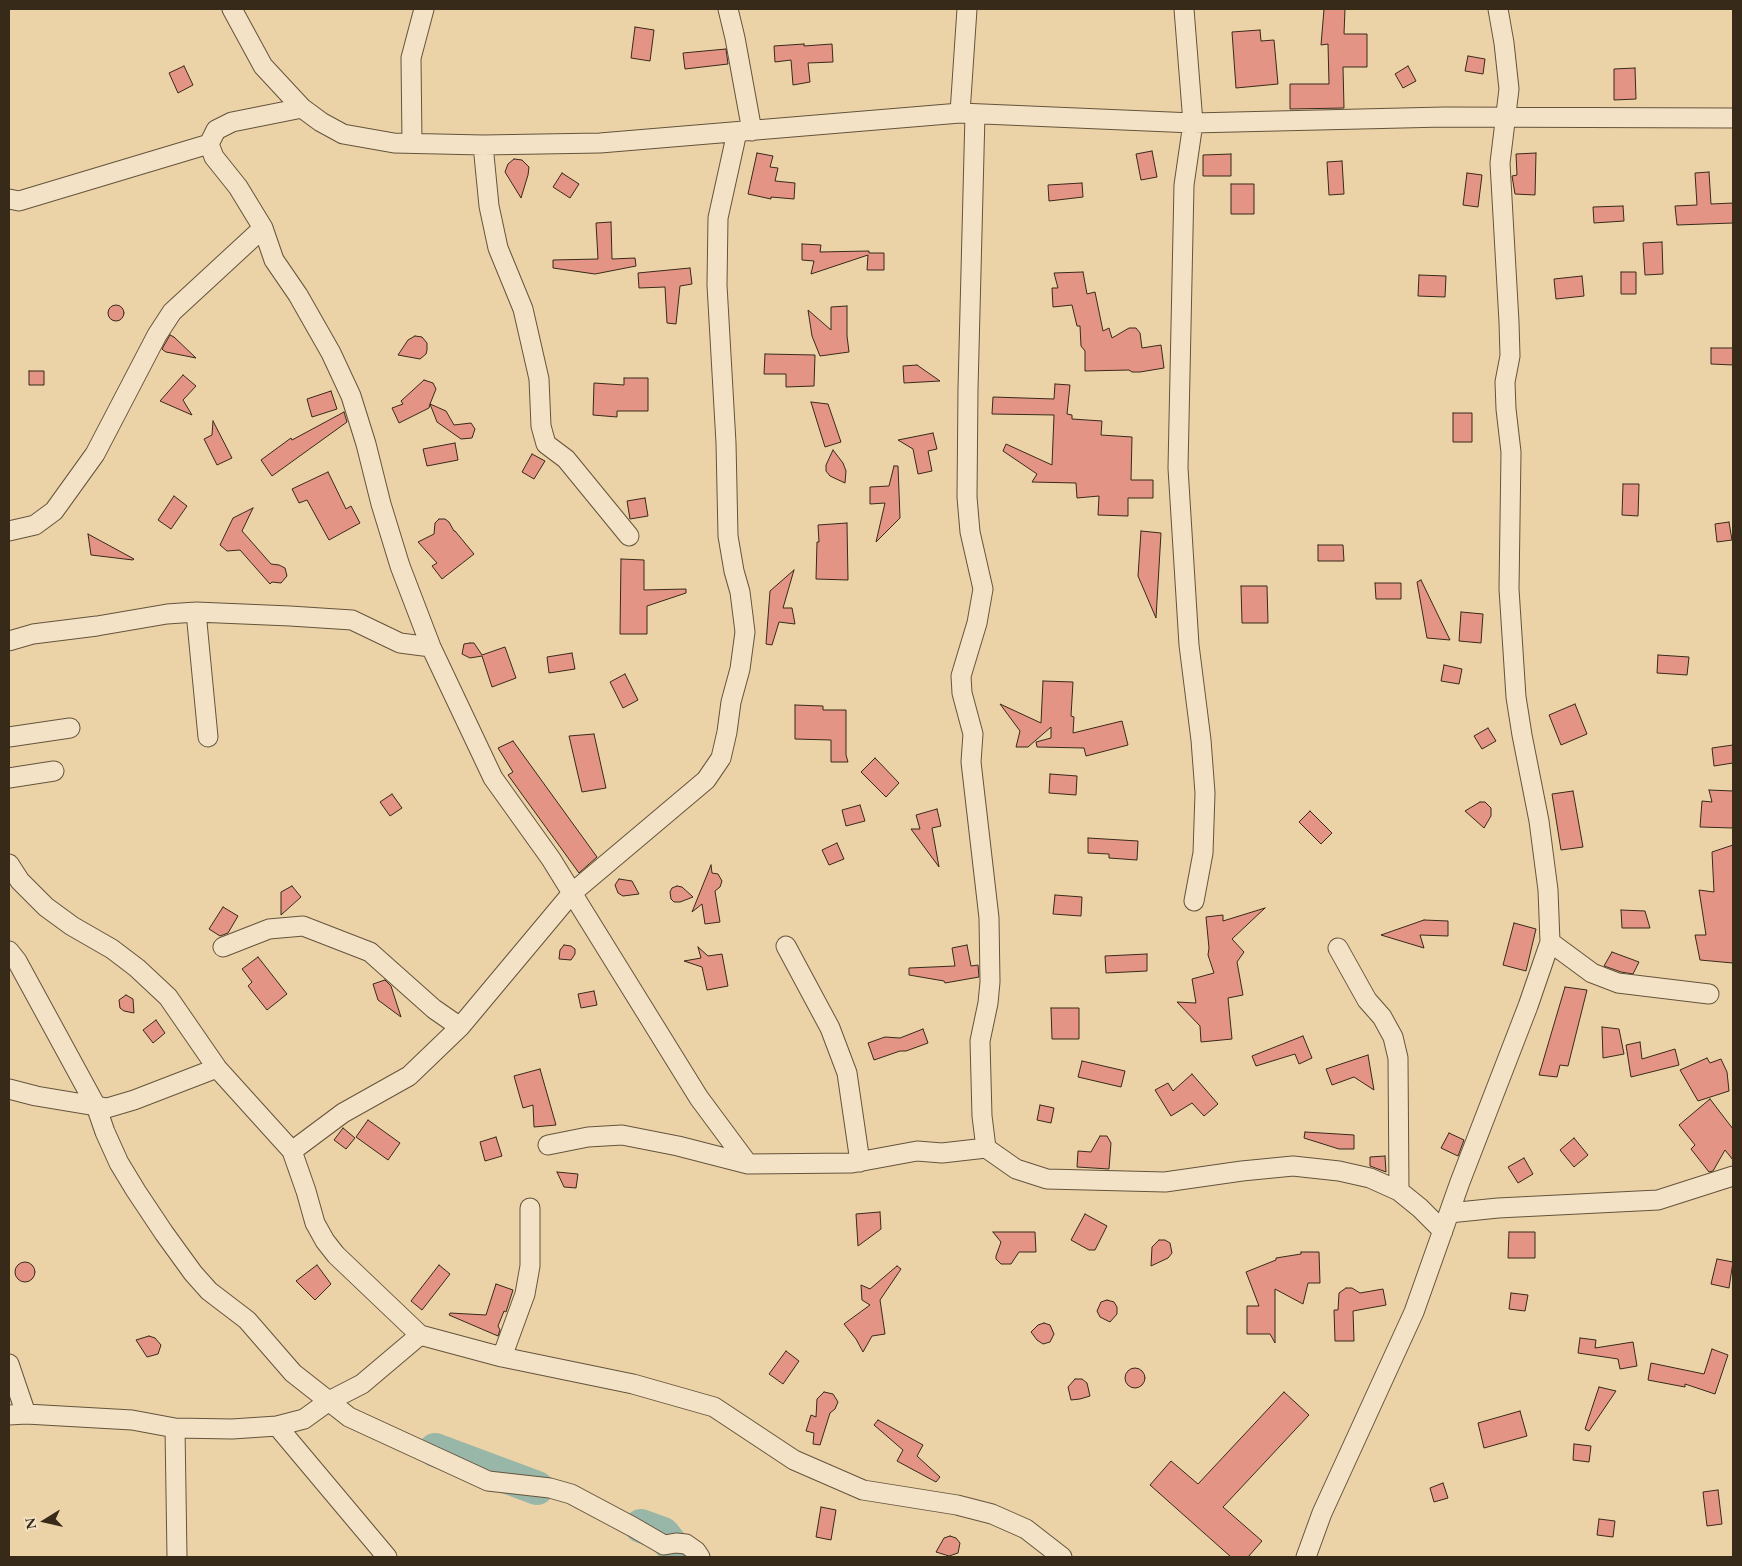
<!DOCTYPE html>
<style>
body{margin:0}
#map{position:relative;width:1742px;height:1566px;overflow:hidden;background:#ecd2a7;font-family:"EB Garamond",serif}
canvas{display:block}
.frame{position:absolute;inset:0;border:10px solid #372a19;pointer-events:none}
.north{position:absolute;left:20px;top:1496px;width:50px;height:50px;-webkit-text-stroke:4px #f3e2c6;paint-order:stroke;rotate:260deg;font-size:14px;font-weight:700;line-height:20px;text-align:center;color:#372a19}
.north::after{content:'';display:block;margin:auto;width:18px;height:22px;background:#372a19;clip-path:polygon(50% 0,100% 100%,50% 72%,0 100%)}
</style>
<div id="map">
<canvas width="1742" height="1566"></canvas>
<div class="frame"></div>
<div class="north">N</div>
</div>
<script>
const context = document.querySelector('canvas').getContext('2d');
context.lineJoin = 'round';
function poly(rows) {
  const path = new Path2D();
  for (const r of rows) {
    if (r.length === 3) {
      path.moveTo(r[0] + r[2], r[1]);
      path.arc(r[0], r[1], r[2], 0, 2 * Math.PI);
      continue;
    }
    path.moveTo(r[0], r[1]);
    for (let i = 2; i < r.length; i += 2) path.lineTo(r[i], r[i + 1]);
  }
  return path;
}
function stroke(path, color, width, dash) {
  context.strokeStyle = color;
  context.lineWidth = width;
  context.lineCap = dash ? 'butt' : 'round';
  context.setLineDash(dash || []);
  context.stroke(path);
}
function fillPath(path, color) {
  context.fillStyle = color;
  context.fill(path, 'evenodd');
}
stroke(poly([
 [435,1450,537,1488],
 [641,1526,663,1534,681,1557]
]), '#99b7a9', 34);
const building = poly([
 [1324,9,1345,9,1344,34,1367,34,1367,67,1343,67,1344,108,1290,109,1290,84,1329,84,1328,44,1321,45,1324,9],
 [635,27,654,30,650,61,631,58,635,27],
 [1260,30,1261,41,1274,40,1278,84,1236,88,1232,32,1260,30],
 [804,44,804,46,832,44,833,62,808,63,810,82,793,85,791,60,775,62,774,46,804,44],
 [726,49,728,64,685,69,683,53,726,49],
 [1468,56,1485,59,1483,74,1465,71,1468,56],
 [184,66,193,85,178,93,169,73,184,66],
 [1408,66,1416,81,1403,88,1395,74,1408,66],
 [1635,68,1636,99,1614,100,1614,69,1635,68],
 [1152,151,1157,177,1141,180,1136,154,1152,151],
 [757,153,773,156,770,167,778,168,775,181,795,183,794,199,771,197,771,199,748,194,757,153],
 [1536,153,1535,195,1515,194,1512,176,1517,175,1516,154,1536,153],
 [1231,154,1231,176,1203,176,1203,155,1231,154],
 [514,159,522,160,529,167,528,175,521,198,505,172,508,164,514,159],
 [1342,161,1344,194,1329,195,1327,162,1342,161],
 [1709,172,1711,204,1733,203,1733,223,1677,225,1675,206,1697,205,1695,173,1709,172],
 [562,173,579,184,570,198,553,187,562,173],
 [1467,173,1482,175,1478,207,1463,205,1467,173],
 [1082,183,1083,197,1049,201,1048,185,1082,183],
 [1231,184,1254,184,1254,214,1231,214,1231,184],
 [1623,206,1624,221,1594,223,1593,207,1623,206],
 [611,222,612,259,635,258,636,266,595,274,553,268,553,260,598,259,596,223,611,222],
 [1662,242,1663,274,1645,275,1643,243,1662,242],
 [802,244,821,245,820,252,869,251,869,253,884,253,884,270,867,270,868,255,811,274,814,261,802,260,802,244],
 [690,268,692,284,680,286,676,324,667,323,665,287,639,288,638,273,690,268],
 [1083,272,1087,294,1095,292,1103,331,1109,328,1112,338,1129,328,1136,328,1140,333,1142,348,1161,345,1164,368,1140,372,1132,372,1129,370,1085,371,1085,351,1081,346,1080,326,1077,326,1072,305,1053,307,1052,288,1058,288,1054,273,1083,272],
 [1621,272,1636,272,1636,294,1621,294,1621,272],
 [1419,275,1446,276,1445,297,1418,296,1419,275],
 [1582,276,1584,296,1556,299,1554,279,1582,276],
 [116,313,8],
 [847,306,847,336,849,352,820,356,812,336,808,310,831,330,831,307,847,306],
 [170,335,174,337,196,358,166,352,163,350,162,349,170,335],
 [415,336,422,337,427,343,427,350,426,354,420,359,398,355,408,340,415,336],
 [1711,348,1733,348,1733,365,1711,364,1711,348],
 [765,354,815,355,814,386,786,387,786,374,764,374,765,354],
 [917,365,940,381,904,383,903,366,917,365],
 [29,371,44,371,44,385,29,385,29,371],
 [183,375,196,386,183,400,192,415,160,401,183,375],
 [624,378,648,378,648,411,617,411,617,417,593,415,594,383,624,385,624,378],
 [424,380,433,383,436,389,430,404,446,411,454,425,471,423,475,429,472,438,461,439,437,422,430,404,429,408,399,423,392,408,403,404,401,401,424,380],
 [1055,384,1070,385,1067,414,1072,415,1072,419,1102,421,1101,435,1132,437,1131,480,1153,480,1153,498,1128,498,1128,516,1098,515,1099,496,1077,498,1076,483,1032,482,1037,474,1003,451,1006,444,1052,465,1054,415,992,414,993,397,1054,399,1055,384],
 [331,391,337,409,312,417,307,399,331,391],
 [811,402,828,404,841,442,825,447,811,402],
 [344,412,347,422,272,476,261,460,291,438,292,440,344,412],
 [1453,413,1472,413,1472,442,1453,442,1453,413],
 [213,421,232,458,217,465,204,439,212,435,213,421],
 [933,433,937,449,928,451,932,471,918,474,913,449,898,440,933,433],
 [455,443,458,460,427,466,423,449,455,443],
 [833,450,843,463,846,471,845,483,830,476,826,471,826,465,833,450],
 [532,454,545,461,534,479,522,472,532,454],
 [894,466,898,466,900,518,876,542,885,503,870,504,870,487,889,486,894,466],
 [328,472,346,509,351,506,360,523,329,540,307,500,299,503,292,489,328,472],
 [1623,484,1639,484,1638,516,1622,515,1623,484],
 [174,496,187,506,171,529,158,520,174,496],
 [645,498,648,516,630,519,627,501,645,498],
 [253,508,242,531,271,564,279,565,285,568,287,576,281,583,272,582,270,584,240,550,227,551,220,545,233,518,253,508],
 [439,519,445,519,449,522,454,531,455,531,474,554,442,579,432,566,437,563,418,542,434,534,435,523,439,519],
 [1729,522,1732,540,1717,542,1715,524,1729,522],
 [847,523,848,580,816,579,817,542,819,542,818,525,847,523],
 [1141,531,1161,533,1156,618,1138,576,1141,531],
 [88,534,134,559,133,560,91,555,88,534],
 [1318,545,1343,545,1344,561,1318,561,1318,545],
 [621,559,644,560,644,590,686,589,686,593,647,606,647,634,620,634,621,559],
 [794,570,783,608,792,608,795,624,779,622,772,645,766,644,770,591,794,570],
 [1421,580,1450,640,1427,638,1417,582,1421,580],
 [1375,583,1401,583,1401,599,1376,599,1375,583],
 [1241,586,1267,586,1268,623,1242,623,1241,586],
 [1461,612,1483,614,1481,643,1459,641,1461,612],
 [470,643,474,643,482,655,505,647,516,678,492,687,482,656,470,658,462,654,464,644,470,643],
 [572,653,575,669,549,673,547,657,572,653],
 [1658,655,1689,657,1687,675,1657,673,1658,655],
 [1444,665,1462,669,1459,684,1441,681,1444,665],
 [625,674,638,700,623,708,610,682,625,674],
 [1043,681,1073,682,1071,716,1074,717,1073,733,1122,721,1128,745,1086,756,1084,748,1037,747,1036,742,1051,738,1051,727,1028,747,1016,747,1020,731,1000,704,1041,723,1043,681],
 [1575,704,1587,734,1561,745,1549,715,1575,704],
 [795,705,823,706,823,710,846,710,846,755,848,762,831,762,831,740,795,739,795,705],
 [1488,728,1496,741,1482,749,1474,736,1488,728],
 [594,734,606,788,582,792,569,736,594,734],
 [513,741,597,857,579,873,508,775,513,772,498,748,513,741],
 [1733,745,1733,763,1714,766,1712,748,1733,745],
 [875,758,899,783,886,797,861,772,875,758],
 [1050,774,1077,776,1076,795,1049,793,1050,774],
 [1709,790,1733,791,1733,828,1700,827,1702,801,1712,802,1709,790],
 [1573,791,1583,847,1561,850,1552,794,1573,791],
 [392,794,402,808,390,816,380,802,392,794],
 [1480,802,1485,802,1491,808,1491,816,1484,828,1465,811,1480,802],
 [860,805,865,821,846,826,842,810,860,805],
 [937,809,941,826,932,828,939,867,911,829,920,829,916,815,937,809],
 [1310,811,1332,833,1321,844,1299,822,1310,811],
 [1088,838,1138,841,1137,860,1109,858,1109,854,1088,853,1088,838],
 [837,843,844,859,829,865,822,850,837,843],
 [1733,845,1733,963,1700,960,1695,935,1706,935,1699,890,1714,892,1712,852,1733,845],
 [711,865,712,873,718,874,722,881,720,887,715,891,720,922,705,924,702,904,692,912,711,865],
 [619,879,632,881,639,894,623,896,618,893,615,885,619,879],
 [292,886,301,897,281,915,281,892,292,886],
 [677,886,682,887,693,897,680,902,674,902,671,899,670,892,672,888,677,886],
 [1055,895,1082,897,1081,916,1053,914,1055,895],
 [223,907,238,916,228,933,220,936,209,929,223,907],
 [1265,908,1232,939,1244,952,1237,962,1243,995,1228,998,1232,1039,1201,1042,1200,1026,1177,1002,1196,1003,1192,979,1214,973,1208,955,1209,948,1206,917,1223,915,1223,921,1265,908],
 [1621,910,1645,911,1650,928,1622,928,1621,910],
 [1424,920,1448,921,1448,936,1420,935,1424,948,1381,935,1424,920],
 [1514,923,1536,929,1526,971,1503,965,1514,923],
 [564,945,571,946,575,949,575,954,571,960,559,959,560,950,564,945],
 [967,945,971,966,978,965,979,977,945,983,944,981,909,975,909,968,955,966,952,948,967,945],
 [698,947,708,956,722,954,728,986,707,990,702,967,684,961,701,958,698,947],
 [1612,952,1639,962,1633,974,1621,972,1604,966,1612,952],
 [1147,954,1147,971,1106,973,1105,956,1147,954],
 [258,957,287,994,267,1010,248,986,252,982,242,969,258,957],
 [385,980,391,986,401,1017,378,1000,373,984,385,980],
 [1565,987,1587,990,1568,1066,1560,1065,1557,1077,1539,1075,1565,987],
 [594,991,597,1005,581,1008,578,994,594,991],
 [126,995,133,999,134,1013,124,1011,120,1008,119,1000,126,995],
 [1051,1008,1079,1008,1079,1039,1052,1039,1051,1008],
 [156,1020,165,1033,153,1043,143,1030,156,1020],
 [1602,1027,1619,1029,1624,1054,1603,1058,1602,1027],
 [923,1029,928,1043,906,1051,900,1051,874,1060,868,1043,885,1037,900,1038,923,1029],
 [1303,1036,1312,1058,1299,1064,1295,1054,1256,1066,1252,1056,1303,1036],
 [1640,1042,1642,1059,1675,1049,1679,1065,1631,1077,1626,1045,1640,1042],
 [1368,1055,1374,1090,1354,1077,1332,1085,1326,1069,1368,1055],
 [1707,1058,1710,1063,1721,1059,1727,1072,1729,1091,1698,1101,1680,1070,1707,1058],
 [1082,1061,1125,1071,1121,1087,1078,1077,1082,1061],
 [540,1069,556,1125,534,1127,533,1105,523,1108,514,1076,540,1069],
 [1192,1074,1218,1104,1204,1116,1192,1103,1171,1116,1155,1090,1168,1083,1173,1091,1192,1074],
 [1710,1099,1733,1129,1733,1160,1725,1150,1713,1171,1709,1172,1691,1149,1695,1145,1679,1125,1710,1099],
 [1040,1105,1054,1108,1051,1123,1037,1120,1040,1105],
 [368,1120,400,1143,388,1160,356,1137,368,1120],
 [343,1128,355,1138,346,1149,334,1140,343,1128],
 [1305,1132,1354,1135,1354,1149,1339,1149,1304,1138,1305,1132],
 [1449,1133,1464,1140,1458,1156,1441,1148,1449,1133],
 [1100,1136,1107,1136,1111,1143,1109,1169,1077,1167,1078,1151,1091,1152,1100,1136],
 [496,1137,502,1156,485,1161,480,1142,496,1137],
 [1574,1138,1588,1155,1574,1167,1560,1150,1574,1138],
 [1385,1156,1386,1172,1370,1166,1370,1157,1385,1156],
 [1524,1158,1533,1174,1518,1183,1508,1167,1524,1158],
 [557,1172,578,1174,576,1188,564,1187,557,1172],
 [880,1212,881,1229,858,1246,856,1214,880,1212],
 [1085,1214,1107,1226,1095,1250,1089,1250,1071,1240,1085,1214],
 [993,1232,1035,1232,1036,1252,1019,1252,1011,1264,1001,1264,996,1259,996,1256,1001,1242,993,1232],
 [1509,1232,1535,1232,1535,1258,1508,1258,1509,1232],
 [1159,1240,1165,1240,1170,1243,1172,1253,1168,1258,1151,1266,1152,1247,1159,1240],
 [1301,1252,1319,1252,1320,1283,1308,1283,1303,1304,1275,1289,1275,1343,1270,1334,1247,1334,1247,1306,1259,1306,1246,1272,1276,1260,1276,1258,1301,1254,1301,1252],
 [1717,1259,1733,1262,1729,1288,1711,1284,1717,1259],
 [25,1272,10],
 [317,1265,331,1284,315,1300,296,1281,317,1265],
 [439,1265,450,1274,422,1310,411,1301,439,1265],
 [897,1266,901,1269,880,1300,885,1334,872,1336,863,1352,856,1339,844,1324,870,1305,862,1300,861,1285,870,1289,897,1266],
 [496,1284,513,1290,506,1312,504,1311,498,1326,500,1330,498,1336,449,1315,450,1313,486,1315,496,1284],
 [1346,1288,1352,1288,1360,1293,1383,1289,1386,1305,1353,1311,1354,1341,1335,1341,1334,1310,1338,1310,1339,1293,1346,1288],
 [1511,1293,1528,1295,1525,1311,1509,1309,1511,1293],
 [1107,1300,1114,1302,1117,1307,1117,1314,1110,1322,1100,1317,1097,1311,1101,1302,1107,1300],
 [1044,1323,1050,1325,1054,1334,1050,1342,1043,1344,1037,1340,1031,1332,1038,1325,1044,1323],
 [149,1336,155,1338,161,1345,158,1354,147,1357,136,1340,149,1336],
 [1580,1338,1596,1340,1595,1348,1633,1342,1637,1366,1620,1369,1618,1359,1578,1353,1580,1338],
 [1712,1349,1728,1355,1715,1394,1685,1384,1685,1387,1648,1380,1651,1363,1704,1374,1712,1349],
 [786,1351,799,1361,783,1384,769,1374,786,1351],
 [1135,1378,10],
 [1075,1379,1082,1379,1087,1383,1090,1396,1080,1399,1071,1400,1068,1387,1075,1379],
 [1599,1387,1616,1391,1589,1431,1585,1429,1599,1387],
 [824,1392,833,1394,838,1402,835,1409,830,1413,820,1445,813,1444,814,1433,806,1431,811,1415,816,1417,817,1399,824,1392],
 [1284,1392,1309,1415,1223,1507,1262,1541,1248,1557,1231,1557,1150,1485,1171,1461,1198,1484,1284,1392],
 [1520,1411,1527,1436,1484,1448,1478,1423,1520,1411],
 [878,1420,923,1445,917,1456,940,1477,936,1482,897,1461,903,1450,874,1425,878,1420],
 [1574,1444,1591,1446,1589,1462,1573,1460,1574,1444],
 [1443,1483,1448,1498,1434,1502,1430,1488,1443,1483],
 [1718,1490,1722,1524,1707,1526,1703,1492,1718,1490],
 [821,1507,836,1510,831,1540,816,1537,821,1507],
 [1599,1519,1615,1521,1613,1537,1597,1535,1599,1519],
 [950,1536,956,1538,960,1543,958,1553,949,1556,936,1552,944,1538,950,1536]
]);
fillPath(building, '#e49485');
stroke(building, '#372a19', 1);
const minor = poly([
 [232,9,263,66,302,108,321,122,343,134,394,143,483,145,600,143,960,113,1193,123,1444,117,1733,118],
 [728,9,735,38,752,131],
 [1184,9,1193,123,1184,185,1178,468,1189,645,1201,740,1205,793,1203,853,1194,901],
 [302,108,232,122,216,130,209,144,214,157,238,187,263,228,274,260,298,295,331,353,351,396,366,444,381,504,400,566,431,647,493,778,551,859,699,1098,748,1164,852,1163,917,1151,942,1153,986,1148],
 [960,113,967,9],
 [975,114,968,389,967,497,970,532,983,589,977,623,961,676,962,693,973,734,971,762,989,918,990,982,988,1003,980,1041,982,1116,986,1148,1016,1169,1047,1179,1165,1182,1242,1171,1293,1166,1339,1171,1370,1178,1399,1191,1420,1208,1443,1231],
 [412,143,411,58,424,9],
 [483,145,489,206,498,248,523,309,539,379,541,426,546,444,566,459,629,536],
 [9,199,19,201,209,144],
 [9,531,35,525,54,511,95,454,157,335,172,312,263,228],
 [196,612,208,737],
 [9,641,33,634,97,626,167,614,196,612,290,616,352,620,400,643,431,647],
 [9,737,70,728],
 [9,778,54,771],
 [9,864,20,881,46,907,72,926,112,949,137,968,168,997,217,1068,292,1151,306,1191,315,1223,325,1241,336,1255,420,1335,502,1357,633,1384,714,1407,794,1460,863,1490,957,1505,992,1514,1026,1529,1062,1557],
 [1550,942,1592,973,1618,983,1709,994],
 [786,946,830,1028,847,1073,860,1162],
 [223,947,269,929,303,926,370,952,434,1009,460,1027],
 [1338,948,1367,1000,1382,1017,1393,1037,1398,1058,1399,1191],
 [9,951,17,961,96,1106,36,1096,9,1089],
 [217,1068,134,1100,107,1108,96,1106,105,1132,119,1163,136,1191,164,1233,193,1273,209,1291,247,1320,293,1373,349,1417,488,1481,550,1488,571,1494,633,1527,664,1545,676,1543,686,1544,696,1551,700,1557],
 [548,1145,588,1137,622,1135,678,1146,748,1164],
 [292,1151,343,1113,409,1076,460,1027,572,893,706,780,721,758,727,732,731,702,740,669,745,632,740,592,734,571,728,536,726,443,717,285,718,218,737,132],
 [1449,1213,1498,1208,1658,1200,1733,1176],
 [502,1357,525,1294,530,1266,530,1208],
 [9,1364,26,1414],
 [9,1415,26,1414,132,1420,175,1428,232,1429,277,1426,304,1419,329,1401,362,1384,420,1335],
 [277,1426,387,1557],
 [175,1428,177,1557],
 [1306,1557,1322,1513,1414,1312,1460,1182,1528,1006,1550,942,1548,890,1539,821,1522,735,1516,697,1509,589,1511,452,1506,409,1505,382,1510,356,1509,322,1500,163,1509,89,1504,43,1498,9]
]);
stroke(minor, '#64543c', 21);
stroke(minor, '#f3e2c6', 19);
</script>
